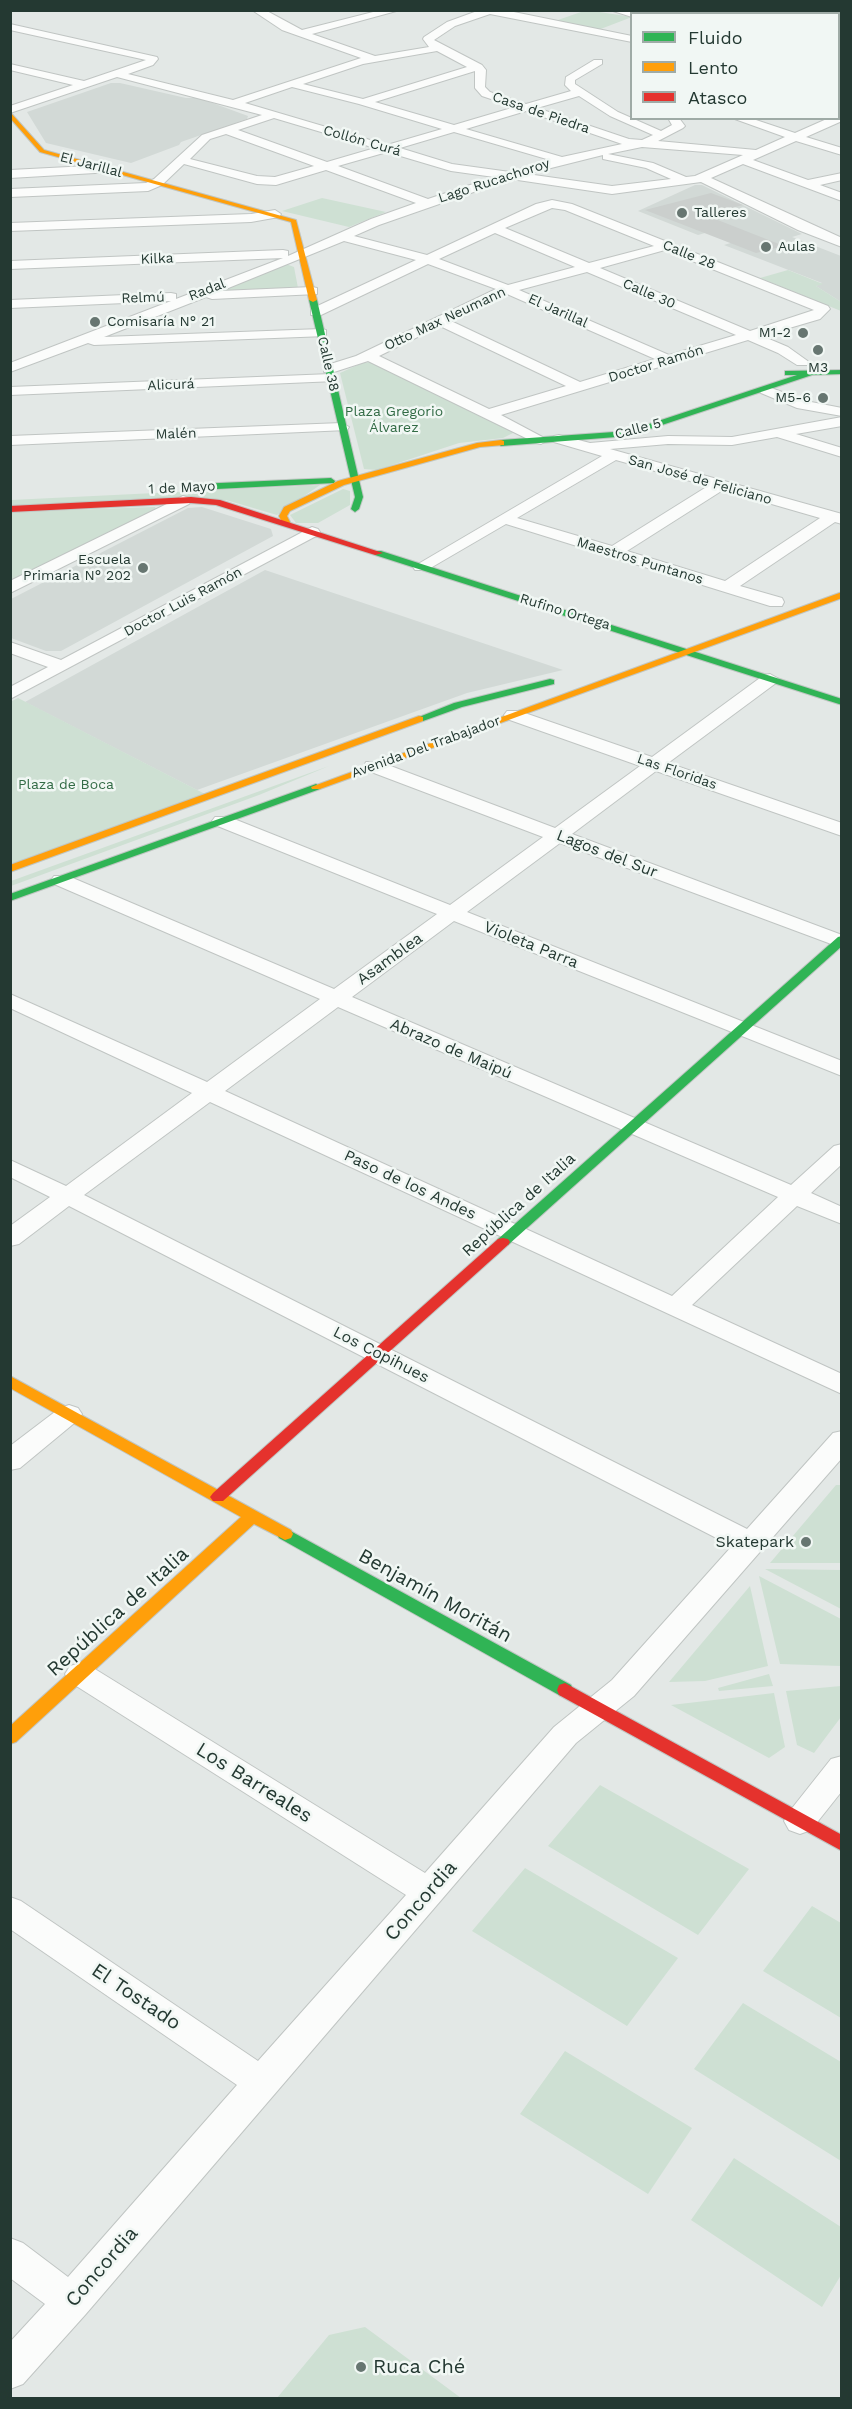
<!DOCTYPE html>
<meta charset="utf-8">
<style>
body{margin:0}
#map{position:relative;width:852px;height:2409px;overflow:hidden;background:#e3e8e6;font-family:"Work Sans",sans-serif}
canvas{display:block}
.frame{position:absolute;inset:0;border:12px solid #243932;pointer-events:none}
.legend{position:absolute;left:630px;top:12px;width:210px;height:108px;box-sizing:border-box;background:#f1f7f4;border:2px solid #9faba6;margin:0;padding:8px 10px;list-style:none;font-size:18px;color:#243932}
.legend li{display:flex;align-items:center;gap:12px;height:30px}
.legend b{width:30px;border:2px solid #9faba6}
</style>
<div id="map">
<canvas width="852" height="2409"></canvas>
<div class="frame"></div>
<ul class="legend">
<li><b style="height:8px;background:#30b455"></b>Fluido</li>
<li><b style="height:8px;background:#ff9f0a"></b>Lento</li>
<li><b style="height:8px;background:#e5322d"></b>Atasco</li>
</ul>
</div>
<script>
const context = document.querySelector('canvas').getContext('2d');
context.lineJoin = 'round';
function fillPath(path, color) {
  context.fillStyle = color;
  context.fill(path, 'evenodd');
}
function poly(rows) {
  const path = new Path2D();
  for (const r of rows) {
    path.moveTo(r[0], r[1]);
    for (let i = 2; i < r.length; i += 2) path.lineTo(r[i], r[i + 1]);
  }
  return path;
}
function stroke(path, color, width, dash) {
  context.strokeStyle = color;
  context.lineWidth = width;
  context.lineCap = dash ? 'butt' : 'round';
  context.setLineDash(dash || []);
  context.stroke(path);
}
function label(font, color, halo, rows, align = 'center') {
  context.font = font + ' "Work Sans",sans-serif';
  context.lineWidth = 5;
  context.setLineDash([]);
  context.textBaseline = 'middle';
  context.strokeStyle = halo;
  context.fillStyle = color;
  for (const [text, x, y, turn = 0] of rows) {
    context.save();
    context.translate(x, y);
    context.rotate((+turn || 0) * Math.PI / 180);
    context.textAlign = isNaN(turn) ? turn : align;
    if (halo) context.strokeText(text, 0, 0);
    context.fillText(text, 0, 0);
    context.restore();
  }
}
fillPath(poly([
 [111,83,120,83,186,98,199,98,248,116,247,119,181,142,179,145,131,163,46,143,27,112],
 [695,185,702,185,802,234,792,237,841,256,841,302,816,286,822,283,724,245,737,241,712,231,698,235,638,211],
 [202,507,271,529,273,536,61,651,46,651,11,638,11,599,188,508],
 [265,570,563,670,467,693,197,790,25,702]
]), '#d2d9d6');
fillPath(poly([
 [584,11,593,11,632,17,598,30,555,21],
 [322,198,386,212,349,227,282,211],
 [286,264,294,267,298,288,212,291],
 [788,270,823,284,816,286,841,302,841,311,760,278],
 [371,362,512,431,513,433,503,438,459,443,377,470,364,469,340,373,362,363],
 [320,485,277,515,226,500,11,506,11,500],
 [343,489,350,491,350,505,318,523,296,523,290,515],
 [155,507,156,509,11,584,10,512],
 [18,698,205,794,11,864,10,702],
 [329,766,259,795,11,886,11,881],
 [836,1485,841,1485,841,1563,770,1563],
 [765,1569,841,1570,841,1609],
 [759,1576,841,1619,841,1666,780,1664],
 [750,1586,768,1666,705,1681,669,1682],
 [769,1674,773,1686,719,1691,718,1688],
 [841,1686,841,1717,814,1753,797,1745,786,1691],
 [774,1693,785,1747,769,1758,671,1705],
 [600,1785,749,1869,698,1935,548,1846],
 [525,1868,678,1958,627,2026,472,1931],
 [812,1906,841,1923,841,2018,763,1971],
 [743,2003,841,2062,841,2161,694,2069],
 [565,2051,692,2128,648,2194,520,2114],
 [734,2158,841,2227,841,2275,822,2307,691,2220],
 [365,2327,461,2398,277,2398,329,2335]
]), '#cee0d3');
fillPath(poly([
 [711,193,743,205,705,215,784,246,756,253,645,210]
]), '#cbcfcd');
const street = poly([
 [252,10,265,10,302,30,381,10,400,10,312,34,375,56,429,47,423,39,424,37,447,22,480,10,504,10,632,36,632,42,490,14,455,26,434,40,482,65,486,70,485,87,490,92,526,104,571,91,565,85,566,77,594,60,602,60,602,64,575,80,575,84,618,112,661,131,672,125,668,118,679,118,685,126,683,128,658,141,756,150,785,137,732,118,750,118,795,133,829,118,838,118,838,115,842,114,842,121,806,137,842,148,842,155,796,141,753,160,808,180,842,173,842,180,820,185,842,193,842,201,743,164,711,178,842,238,842,247,798,230,701,182,612,194,511,179,379,225,354,236,427,255,536,204,552,200,572,204,828,306,830,309,820,319,762,336,788,347,809,362,807,365,797,365,778,353,748,340,501,415,548,440,541,444,536,443,368,361,334,372,324,372,324,366,356,356,496,289,428,264,321,315,311,315,311,309,416,260,344,241,221,291,312,287,317,288,317,294,212,299,206,297,104,337,321,329,326,330,326,336,94,345,88,343,10,372,10,363,171,301,10,308,10,300,171,293,176,294,176,299,283,258,10,269,10,261,283,250,288,251,288,256,371,219,416,203,326,170,276,185,257,184,184,164,162,185,148,191,10,197,10,189,146,183,154,179,202,135,262,115,117,77,10,113,10,106,73,85,10,70,10,64,84,81,146,60,10,30,10,24,157,57,158,59,153,65,128,74,233,100,361,58,282,30,252,10],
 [437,51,467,67,363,99,303,84,363,64,437,51],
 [475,71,475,88,482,96,515,107,454,125,375,102,475,71],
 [292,87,359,104,442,129,387,145,245,103,292,87],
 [579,96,610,116,653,135,642,140,629,139,537,108,579,96],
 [526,111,622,144,562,157,466,129,526,111],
 [274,118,375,148,327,162,238,130,274,118],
 [454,132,550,160,510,172,452,164,400,148,454,132],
 [226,134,314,166,275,177,257,176,190,159,210,139,226,134],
 [642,147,743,155,695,176,686,177,653,163,608,154,642,147],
 [387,152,451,171,494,177,428,199,338,166,387,152],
 [603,155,603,159,646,168,671,179,612,186,527,174,603,155],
 [552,208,565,210,654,246,589,263,505,228,552,208],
 [495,233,575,267,508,285,439,259,495,233],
 [665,250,814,310,750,331,600,268,665,250],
 [587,272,736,335,669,355,519,290,587,272],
 [507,294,655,359,580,382,451,321,507,294],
 [440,326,566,386,489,409,379,356,440,326],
 [610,10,630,10,637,14,632,14,632,17,610,10],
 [652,10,665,10,661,14,648,14,652,10],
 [742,10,761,10,768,14,749,14,742,10],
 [838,79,842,80,842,86,838,85,838,79],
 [108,165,114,169,112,172,10,178,10,170,108,165],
 [275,210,281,214,279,217,251,222,10,231,10,223,251,214,275,210],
 [331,374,338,378,336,381,10,395,10,387,331,374],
 [766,386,806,401,842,408,842,416,797,408,761,393,759,390,766,386],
 [842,417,842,426,796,434,842,448,842,457,777,437,732,445,668,444,610,449,842,514,842,524,835,522,740,586,782,598,784,602,782,606,770,606,506,524,427,570,415,570,413,567,602,456,554,442,552,439,554,436,559,435,590,443,668,436,732,437,842,417],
 [616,460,708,486,612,546,517,518,616,460],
 [723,490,820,518,725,581,627,551,723,490],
 [342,423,349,427,347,430,10,445,10,436,342,423],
 [183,496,189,498,191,501,189,504,10,593,10,581,183,496],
 [312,527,318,529,320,532,318,535,10,699,10,687,48,667,10,653,10,642,61,660,312,527],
 [770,674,779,679,776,683,668,763,842,823,842,836,656,771,572,834,842,935,842,948,560,843,467,912,842,1061,842,1076,454,921,352,997,791,1185,834,1146,842,1144,842,1164,811,1193,842,1207,842,1224,797,1206,692,1305,842,1374,842,1394,210,1102,84,1195,747,1529,833,1433,842,1431,842,1458,634,1696,576,1743,85,2315,23,2384,10,2389,10,2342,45,2304,10,2278,10,2238,23,2243,68,2277,237,2085,10,1929,10,1897,21,1901,258,2061,406,1895,70,1682,65,1674,70,1666,80,1663,90,1666,425,1873,554,1727,612,1680,732,1546,69,1206,19,1244,10,1246,10,1226,50,1197,10,1177,10,1160,66,1186,192,1093,10,1008,10,994,207,1082,320,999,54,884,51,880,54,876,68,876,334,989,437,914,215,825,212,821,215,817,229,817,450,905,543,837,366,770,364,766,366,762,380,762,555,828,640,766,507,719,504,715,507,711,519,711,652,757,764,675,770,674],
 [338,1007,778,1197,672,1296,225,1091,338,1007],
 [69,1405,78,1408,82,1414,78,1420,20,1468,10,1470,10,1446,60,1408,69,1405],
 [842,1756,842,1791,811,1830,800,1834,789,1830,784,1821,789,1812,831,1759,842,1756]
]);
const fast = poly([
 [313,298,317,300,363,497,359,509,355,512,351,509,355,497,309,300,313,298],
 [842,370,842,374,812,375,629,436,501,446,497,443,501,440,628,431,797,375,785,375,785,371,842,370],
 [331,478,335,481,334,483,197,490,193,487,197,484,331,478],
 [375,551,381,551,842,699,842,705,375,555,375,551],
 [550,679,554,680,554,684,462,707,423,721,415,721,414,719,454,703,550,679],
 [316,784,321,787,320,789,10,901,10,894,316,784],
 [842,936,842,946,508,1245,498,1245,496,1242,498,1239,838,937,842,936],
 [285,1528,571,1685,573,1690,571,1695,565,1697,559,1695,279,1538,277,1534,279,1530,285,1528]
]);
const slow = poly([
 [10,112,44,150,296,220,317,300,313,302,309,300,291,222,40,152,10,118,10,112],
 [501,440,504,441,504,445,480,447,344,485,290,511,287,516,291,524,290,526,284,526,279,516,284,507,338,481,477,443,501,440],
 [842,592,842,598,320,789,312,789,311,787,842,592],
 [419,716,423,717,423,721,10,872,10,865,419,716],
 [10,1376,291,1530,293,1534,291,1538,285,1540,254,1524,16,1742,10,1744,10,1726,241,1517,10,1388,10,1376]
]);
const jam = poly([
 [191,497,220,500,383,553,375,555,216,505,191,503,10,512,10,506,191,497],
 [503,1238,508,1239,510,1242,508,1245,223,1501,213,1501,210,1497,213,1493,498,1239,503,1238],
 [565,1683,842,1835,842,1851,559,1695,557,1690,559,1685,565,1683]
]);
stroke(street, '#c0c5c3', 2);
stroke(fast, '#c0c6c3', 2);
stroke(slow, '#c0c6c3', 2);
stroke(jam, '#c0c6c3', 2);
fillPath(street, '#fbfcfb');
fillPath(fast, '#30b455');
fillPath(slow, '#ff9f0a');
fillPath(jam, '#e5322d');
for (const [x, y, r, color] of [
 [682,213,6,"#677671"],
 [766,247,6,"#677671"],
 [95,322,6,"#677671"],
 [803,333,6,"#677671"],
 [818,350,6,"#677671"],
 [823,398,6,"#677671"],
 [143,568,6,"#677671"],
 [806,1542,6,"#677671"],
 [361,2367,6,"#677671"]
]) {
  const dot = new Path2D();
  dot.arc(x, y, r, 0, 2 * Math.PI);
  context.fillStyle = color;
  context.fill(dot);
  stroke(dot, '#f1f7f4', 2);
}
label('14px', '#243932', '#f1f7f4', [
 ["Casa de Piedra",541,113,19],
 ["Collón Curá",362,141,16],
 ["El Jarillal",91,165,15],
 ["Lago Rucachoroy",494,181,-18],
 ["Calle 28",689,255,22],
 ["Kilka",157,259,-2],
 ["Radal",207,290,-21],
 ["Calle 30",649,294,23],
 ["Relmú",143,298,-2],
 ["El Jarillal",558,311,24],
 ["Otto Max Neumann",445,319,-25],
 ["Calle 38",328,364,77],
 ["Doctor Ramón",656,364,-17],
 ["Alicurá",171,385,-2],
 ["Calle 5",638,429,-15],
 ["Malén",176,434,-2],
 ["San José de Feliciano",700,480,16],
 ["1 de Mayo",182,488,-3],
 ["Maestros Puntanos",640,561,17],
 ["Doctor Luis Ramón",183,602,-28],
 ["Rufino Ortega",565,612,17],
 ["Avenida Del Trabajador",426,747,-20],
 ["Las Floridas",677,772,19]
]);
label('14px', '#243932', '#f1f7f4', [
 ["Talleres",694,213],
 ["Aulas",778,247],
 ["Comisaría N° 21",107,322],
 ["M1-2",791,333,"right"],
 ["M3",818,368,"center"],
 ["M5-6",811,398,"right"],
 ["Escuela",131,560,"right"],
 ["Primaria N° 202",131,576,"right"]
], 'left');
label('14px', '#326b45', '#f1f7f4', [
 ["Plaza Gregorio",394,412],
 ["Álvarez",394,428],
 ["Plaza de Boca",66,785]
]);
label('16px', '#243932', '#f1f7f4', [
 ["Lagos del Sur",607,854,21],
 ["Violeta Parra",531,945,22],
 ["Asamblea",390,959,-36],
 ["Abrazo de Maipú",451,1049,23],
 ["Paso de los Andes",410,1185,25],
 ["República de Italia",519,1205,-42],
 ["Los Copihues",381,1355,27]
]);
label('16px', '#243932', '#f1f7f4', [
 ["Skatepark",794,1542]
], 'right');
label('20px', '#243932', '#f1f7f4', [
 ["Benjamín Moritán",435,1596,29],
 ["República de Italia",118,1612,-42],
 ["Los Barreales",254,1783,32],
 ["Concordia",421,1901,-49],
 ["El Tostado",136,1997,34],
 ["Concordia",102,2267,-49]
]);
label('20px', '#243932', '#f1f7f4', [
 ["Ruca Ché",373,2367]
], 'left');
</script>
